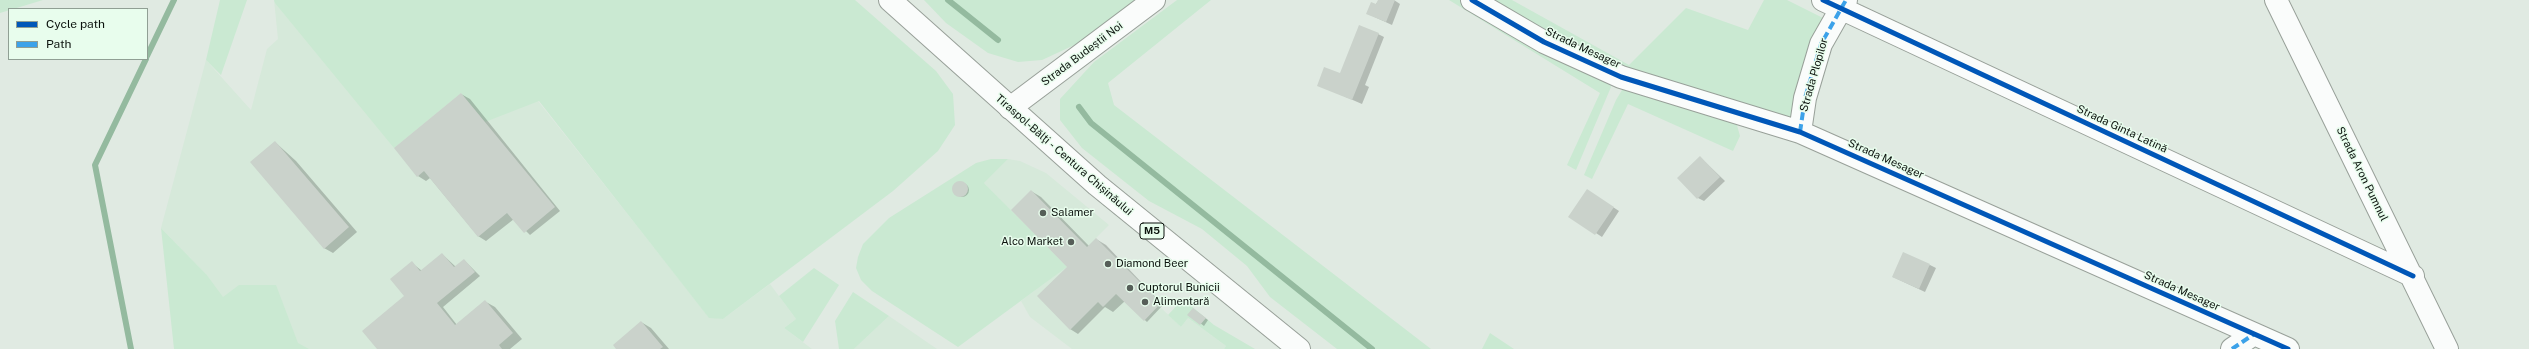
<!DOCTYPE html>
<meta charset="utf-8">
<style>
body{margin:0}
#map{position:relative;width:2529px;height:349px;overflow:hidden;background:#e0eae2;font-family:"Public Sans",sans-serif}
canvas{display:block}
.legend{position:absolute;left:8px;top:8px;width:140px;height:52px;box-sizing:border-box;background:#e8fded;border:1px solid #909f94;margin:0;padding:5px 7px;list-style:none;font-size:12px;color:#0c130e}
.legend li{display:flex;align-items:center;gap:8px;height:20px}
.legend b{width:20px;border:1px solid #909f94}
</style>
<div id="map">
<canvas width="2529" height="349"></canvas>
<ul class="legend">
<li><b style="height:5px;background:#0057b8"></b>Cycle path</li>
<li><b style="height:5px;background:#3ca2e9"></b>Path</li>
</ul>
</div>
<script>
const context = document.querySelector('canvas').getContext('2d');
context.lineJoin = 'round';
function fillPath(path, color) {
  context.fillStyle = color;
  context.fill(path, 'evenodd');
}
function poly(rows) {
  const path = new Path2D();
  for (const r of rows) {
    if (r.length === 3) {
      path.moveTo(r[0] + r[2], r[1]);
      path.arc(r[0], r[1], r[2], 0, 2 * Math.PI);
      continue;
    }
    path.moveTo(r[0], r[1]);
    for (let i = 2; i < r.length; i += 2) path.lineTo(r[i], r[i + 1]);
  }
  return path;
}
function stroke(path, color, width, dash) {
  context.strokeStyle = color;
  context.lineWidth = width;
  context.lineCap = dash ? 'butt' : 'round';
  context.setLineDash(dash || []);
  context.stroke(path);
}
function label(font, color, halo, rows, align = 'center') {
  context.font = font + ' "Public Sans",sans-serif';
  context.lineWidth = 3;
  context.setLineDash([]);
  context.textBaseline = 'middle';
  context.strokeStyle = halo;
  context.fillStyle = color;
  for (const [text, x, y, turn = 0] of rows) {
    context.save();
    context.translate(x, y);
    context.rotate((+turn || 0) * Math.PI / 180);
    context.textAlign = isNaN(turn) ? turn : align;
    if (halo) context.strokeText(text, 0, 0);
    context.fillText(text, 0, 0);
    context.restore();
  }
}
fillPath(poly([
 [274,0,538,101,709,317,723,319,770,284,796,319,784,328,812,349,210,349,206,274,161,228,206,60,251,110,267,49,278,39],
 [1008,159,1020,161,1046,173,1109,225,1096,238,1161,303,1159,306,1181,327,1188,318,1226,346,1224,349,1072,349,1030,317,1021,301,1065,268,984,183],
 [889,316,937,349,854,349]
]), '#d6e9da');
fillPath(poly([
 [0,0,43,0,0,13],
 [220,0,247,0,221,75,206,60],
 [274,0,855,0,936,71,953,94,955,125,938,151,893,191,723,319,709,318,539,101,485,122,461,93,394,148,275,3],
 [924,0,1138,0,1083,41,1042,60,1018,62,988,53,946,23],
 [1177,0,1211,0,1108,83,1114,105,1431,349,1337,349,1270,297,1247,266,1202,229,1149,201,1082,148,1060,120,1060,99,1094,62],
 [1449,0,1462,0,1609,79,1611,87,1576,170,1567,165,1600,93],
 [1483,0,1512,0,1629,65,1686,8,1748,30,1764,0,1787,0,1825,19,1795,122,1626,73],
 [1625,85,1735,118,1740,136,1733,151,1628,104,1592,179,1584,175,1616,100],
 [991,159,1008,159,984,183,1067,267,958,347,872,291,861,280,856,268,858,257,863,244,889,218,976,163],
 [161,228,206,274,223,297,239,285,276,285,298,343,309,349,174,349],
 [814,268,839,285,803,342,784,328,796,319,779,296],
 [853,292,889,316,854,349,839,349,835,321],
 [1183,299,1214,325,1255,349,1224,349,1226,346,1188,318,1181,327,1168,315],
 [1490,333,1514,349,1482,349]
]), '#cae9d2');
fillPath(poly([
 [1379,0,1394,0,1400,4,1392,25,1368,14],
 [1378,34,1384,37,1365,85,1369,87,1362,104,1318,85,1344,76],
 [461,94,470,99,560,211,530,235,514,219,486,241,478,236,430,178,426,181,418,176],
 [275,142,296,161,357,232,333,253,324,248],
 [1700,157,1725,181,1704,201,1698,198],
 [962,190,7],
 [1031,191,1041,197,1089,246,1096,239,1106,245,1163,305,1147,322,1125,301,1113,312,1105,307,1078,334,1070,329,1068,267],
 [1593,194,1619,211,1602,237,1570,216],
 [442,254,456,267,464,260,480,276,443,307,457,325,486,302,495,307,522,339,510,349,378,349,406,296,412,263,422,271],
 [1930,265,1936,268,1925,292,1893,277],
 [1196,311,1208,320,1204,326,1189,314],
 [641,322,651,328,669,349,617,349]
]), '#0003');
stroke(poly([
 [948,0,998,40],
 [147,56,174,0],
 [1079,107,1091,123,1372,349],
 [131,349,95,165,146,59]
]), '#94ba9f', 6);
fillPath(poly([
 [1378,0,1395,0,1386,22,1366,14,1371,2,1376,4],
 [1359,25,1379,33,1352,100,1317,86,1324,67,1340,73],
 [461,93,555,207,524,233,507,213,478,237,424,171,417,177,394,148],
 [275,141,349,227,324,249,250,162],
 [1700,156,1720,177,1697,199,1677,178],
 [960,189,8],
 [1587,189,1614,207,1595,235,1568,217],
 [1031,190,1087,247,1096,238,1161,303,1144,321,1116,294,1103,307,1098,302,1070,330,1037,296,1067,267,1011,210],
 [1903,252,1930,264,1919,289,1892,277],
 [442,253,454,267,464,259,475,272,437,303,455,325,485,300,513,333,499,345,502,349,377,349,362,331,404,296,390,279,412,261,420,271],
 [1193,308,1206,318,1200,325,1187,315],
 [641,321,663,347,660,349,616,349,613,345]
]), '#cad2cb');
const minor = poly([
 [1472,0,1544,42,1621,77,1800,132,2288,349],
 [1823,0,2413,276],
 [2276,0,2447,349],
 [1010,108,1154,0],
 [1800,132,1805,98,1821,44,1846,0],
 [2232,349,2254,334]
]);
const highway = poly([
 [890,0,1097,185,1299,349]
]);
stroke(minor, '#98a099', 24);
stroke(highway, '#98a099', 24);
stroke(minor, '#fafcfb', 22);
stroke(highway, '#fafcfb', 22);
stroke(poly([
 [1800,132,1805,98,1821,44,1846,0],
 [2232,349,2254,334]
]), '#3ca2e9', 4, [8, 4]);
stroke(poly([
 [1472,0,1544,42,1621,77,1800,132,2288,349],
 [1823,0,2413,276]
]), '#0057b8', 5);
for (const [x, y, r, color] of [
 [1043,213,4,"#565e58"],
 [1071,242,4,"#565e58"],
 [1108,264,4,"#565e58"],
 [1130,288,4,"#565e58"],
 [1145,302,4,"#565e58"]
]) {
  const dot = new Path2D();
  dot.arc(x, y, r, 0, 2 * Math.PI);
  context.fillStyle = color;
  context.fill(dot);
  stroke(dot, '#e8fded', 1.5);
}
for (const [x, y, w] of [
 [1152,231,24]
]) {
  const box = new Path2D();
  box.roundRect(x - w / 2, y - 8, w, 16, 3);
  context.fillStyle = '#e8fded';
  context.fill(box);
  stroke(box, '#0c130e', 1);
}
label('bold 10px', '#0c130e', null, [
 ["M5",1152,231]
]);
label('11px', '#0c130e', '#e8fded', [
 ["Strada Mesager",1583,48,25],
 ["Strada Budeștii Noi",1082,54,-37],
 ["Strada Plopilor",1814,75,-74],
 ["Strada Ginta Latină",2122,129,25],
 ["Tiraspol-Bălţi - Centura Chișinăului",1064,155,41],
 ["Strada Mesager",1886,159,24],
 ["Strada Aron Pumnul",2362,174,64],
 ["Strada Mesager",2182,291,24]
]);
label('11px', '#0c130e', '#e8fded', [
 ["Salamer",1051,213],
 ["Alco Market",1063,242,"right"],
 ["Diamond Beer",1116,264],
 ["Cuptorul Bunicii",1138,288],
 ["Alimentară",1153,302]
], 'left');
</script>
